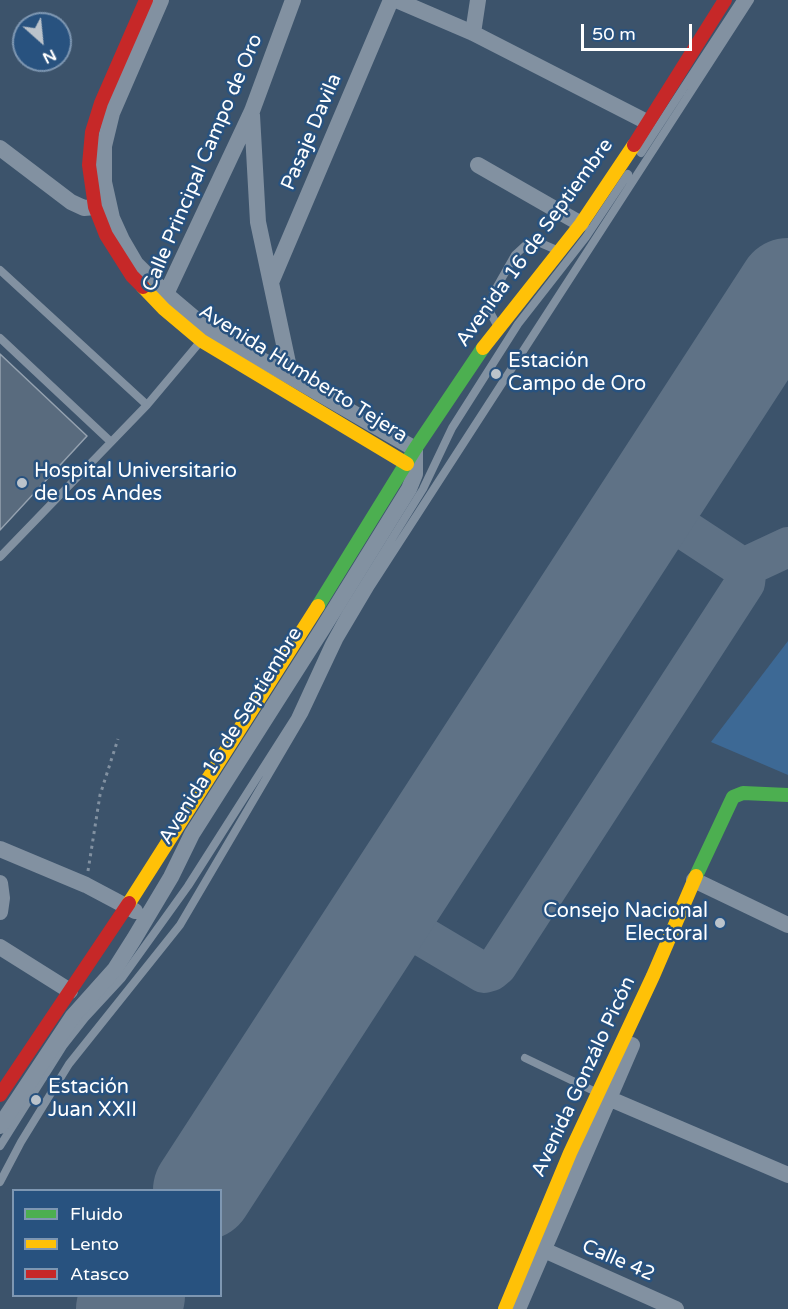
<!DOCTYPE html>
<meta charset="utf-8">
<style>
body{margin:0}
#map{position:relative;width:788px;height:1309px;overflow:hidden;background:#3c536b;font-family:"Varela Round",sans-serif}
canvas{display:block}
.legend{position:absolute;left:12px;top:1189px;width:210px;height:108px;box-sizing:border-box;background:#28527f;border:2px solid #7e97b2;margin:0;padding:8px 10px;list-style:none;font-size:18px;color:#fff}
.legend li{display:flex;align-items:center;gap:12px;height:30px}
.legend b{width:30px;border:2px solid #7e97b2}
.north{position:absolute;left:12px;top:12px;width:60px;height:60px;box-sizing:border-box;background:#28527f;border:2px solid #7e97b2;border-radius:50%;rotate:153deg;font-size:16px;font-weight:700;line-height:24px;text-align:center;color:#fff}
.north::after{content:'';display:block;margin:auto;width:21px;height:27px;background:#bbc3cb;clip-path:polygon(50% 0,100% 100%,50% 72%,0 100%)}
.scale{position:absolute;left:581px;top:24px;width:111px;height:27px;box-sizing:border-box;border:3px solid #fff;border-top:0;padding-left:8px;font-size:18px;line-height:21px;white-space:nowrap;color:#fff;-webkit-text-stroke:4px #28527f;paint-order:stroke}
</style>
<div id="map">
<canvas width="788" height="1309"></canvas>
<ul class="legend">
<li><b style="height:8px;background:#4caf50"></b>Fluido</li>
<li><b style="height:8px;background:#ffc107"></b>Lento</li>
<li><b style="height:8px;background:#c62828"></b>Atasco</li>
</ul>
<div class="north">N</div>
<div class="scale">50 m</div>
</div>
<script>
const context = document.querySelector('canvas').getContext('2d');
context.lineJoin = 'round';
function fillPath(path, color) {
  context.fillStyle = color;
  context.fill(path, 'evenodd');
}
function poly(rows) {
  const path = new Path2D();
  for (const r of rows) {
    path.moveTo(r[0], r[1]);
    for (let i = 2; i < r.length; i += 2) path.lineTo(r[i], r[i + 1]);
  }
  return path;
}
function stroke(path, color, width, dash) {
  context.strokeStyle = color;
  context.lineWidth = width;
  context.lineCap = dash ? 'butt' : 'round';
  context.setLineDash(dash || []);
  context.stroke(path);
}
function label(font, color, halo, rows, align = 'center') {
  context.font = font + ' "Varela Round",sans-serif';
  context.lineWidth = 5;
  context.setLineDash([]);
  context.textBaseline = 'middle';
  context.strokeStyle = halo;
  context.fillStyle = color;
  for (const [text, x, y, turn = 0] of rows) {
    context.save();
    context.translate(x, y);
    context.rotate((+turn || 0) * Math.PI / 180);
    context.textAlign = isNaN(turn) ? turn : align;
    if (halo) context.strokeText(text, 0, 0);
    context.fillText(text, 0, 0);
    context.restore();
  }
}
fillPath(poly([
 [788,641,788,775,711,742]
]), '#3d6995');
stroke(poly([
 [743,568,788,547],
 [383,913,484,973,491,971,497,966,745,583,746,575,743,568,647,505]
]), '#5f7286', 40);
stroke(poly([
 [203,1190,788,288],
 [126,1309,135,1296]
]), '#5f7286', 100);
const building = poly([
 [0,354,87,436,0,530,0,354]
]);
fillPath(building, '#596b7e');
stroke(building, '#95a2b0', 1.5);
stroke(poly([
 [88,871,100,795,118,739]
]), '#8291a1', 3, [3, 4.5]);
stroke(poly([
 [641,153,741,0],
 [0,270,147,405],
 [497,325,491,314,490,307,494,292,515,255,528,243,538,242,559,251],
 [0,338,111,442],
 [0,557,147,405,200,342],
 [525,1058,598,1093],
 [0,1146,63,1046,85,1018,122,978,188,886,295,718,329,644,347,611,423,489,452,428,518,324,586,237,628,174],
 [0,1182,21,1142,69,1064,180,925,304,714,339,640,371,586,750,0]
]), '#8291a1', 8);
stroke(poly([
 [396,0,473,33,647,122],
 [473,33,478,0],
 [252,115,258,222,291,377],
 [0,148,71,202,84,208,95,207],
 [478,165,581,224],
 [272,280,391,0],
 [165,303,166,294,252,111,293,0],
 [0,849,86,885,135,911],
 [694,880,788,925],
 [0,883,2,898,0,912],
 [0,947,70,991],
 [601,1095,788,1175],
 [0,1126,73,1016,115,969,134,939,171,877,192,834,323,628,409,489,415,474,415,449,205,327,166,294,136,264,122,240,112,218,104,182,104,146,112,113,161,0],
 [535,1246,676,1309],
 [518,1309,632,1045]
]), '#8291a1', 16);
stroke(poly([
 [318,606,415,449,483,348],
 [696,876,733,797,743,793,788,795]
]), '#4caf50', 14);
stroke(poly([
 [143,287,164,309,202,341,407,464],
 [483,348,581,224,634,145],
 [129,903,318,606],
 [505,1309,570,1153,653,976,696,876]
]), '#ffc107', 14);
stroke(poly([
 [634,145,725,0],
 [143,287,132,276,106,235,95,207,89,165,92,132,101,103,146,0],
 [0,1095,129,903]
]), '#c62828', 14);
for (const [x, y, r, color] of [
 [496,374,6,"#bbc3cb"],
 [22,483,6,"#bbc3cb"],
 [720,923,6,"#bbc3cb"],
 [36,1100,6,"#bbc3cb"]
]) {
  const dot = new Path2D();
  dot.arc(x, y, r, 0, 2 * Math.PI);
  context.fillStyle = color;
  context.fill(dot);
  stroke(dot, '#28527f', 2);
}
label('20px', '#fff', '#28527f', [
 ["Pasaje Davila",312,132,-67],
 ["Calle Principal Campo de Oro",203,163,-67],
 ["Avenida 16 de Septiembre",535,243,-54],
 ["Avenida Humberto Tejera",303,374,32],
 ["Avenida 16 de Septiembre",231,736,-58],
 ["Avenida Gonzálo Picón",584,1077,-65],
 ["Calle 42",618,1261,23]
]);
label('20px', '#fff', '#28527f', [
 ["Estación",508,362],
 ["Campo de Oro",508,385],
 ["Hospital Universitario",34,472],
 ["de Los Andes",34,495],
 ["Consejo Nacional",708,912,"right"],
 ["Electoral",708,935,"right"],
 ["Estación",48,1088],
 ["Juan XXII",48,1111]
], 'left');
</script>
